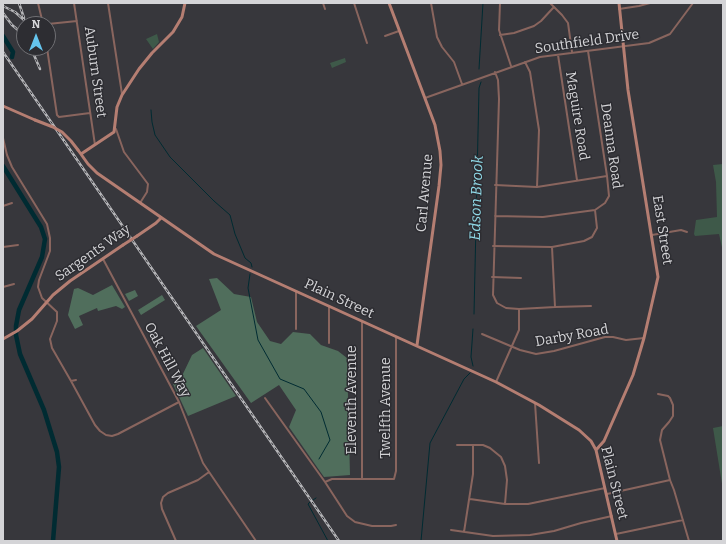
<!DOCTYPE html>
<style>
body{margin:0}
#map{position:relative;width:726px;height:544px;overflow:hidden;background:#37373c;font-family:Bitter,serif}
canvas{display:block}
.frame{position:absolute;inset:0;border:4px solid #d4d4d7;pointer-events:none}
.north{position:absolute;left:16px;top:16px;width:40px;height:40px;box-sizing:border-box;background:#2d2d32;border:1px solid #707074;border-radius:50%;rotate:0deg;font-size:11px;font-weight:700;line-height:16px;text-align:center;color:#d4d4d7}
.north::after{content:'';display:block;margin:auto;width:14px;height:18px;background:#65c5ee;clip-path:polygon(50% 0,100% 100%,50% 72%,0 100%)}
</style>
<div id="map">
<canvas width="726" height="544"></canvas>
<div class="frame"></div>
<div class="north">N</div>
</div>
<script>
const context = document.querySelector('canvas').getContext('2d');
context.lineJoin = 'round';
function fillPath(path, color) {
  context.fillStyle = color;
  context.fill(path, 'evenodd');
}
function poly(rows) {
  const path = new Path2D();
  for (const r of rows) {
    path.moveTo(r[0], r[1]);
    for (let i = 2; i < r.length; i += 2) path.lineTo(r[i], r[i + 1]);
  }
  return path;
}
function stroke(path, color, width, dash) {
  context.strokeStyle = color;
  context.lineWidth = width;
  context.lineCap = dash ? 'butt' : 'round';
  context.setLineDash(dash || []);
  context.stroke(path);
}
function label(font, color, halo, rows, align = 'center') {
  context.font = font + ' Bitter,serif';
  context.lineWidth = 3;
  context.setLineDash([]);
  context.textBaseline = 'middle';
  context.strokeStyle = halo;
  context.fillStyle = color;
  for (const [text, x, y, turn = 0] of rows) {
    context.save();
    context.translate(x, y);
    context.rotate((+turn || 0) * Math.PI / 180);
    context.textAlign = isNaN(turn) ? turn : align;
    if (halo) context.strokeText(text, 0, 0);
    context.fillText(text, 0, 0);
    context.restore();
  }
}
fillPath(poly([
 [157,34,159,42,153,49,146,39],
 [345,58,346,62,332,68,330,63],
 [723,164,723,252,719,234,695,236,694,234,696,220,717,217,716,182,713,165],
 [723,426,723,490,713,428]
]), '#3e5949');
fillPath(poly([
 [217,278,234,294,251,297,257,322,270,341,281,344,293,332,310,334,321,345,338,351,347,358,350,475,324,477,289,427,296,410,279,385,251,403,196,326,221,310,209,279],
 [112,285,125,307,122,309,116,306,98,311,97,308,79,316,83,325,75,329,68,315,74,289,78,288,93,295],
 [135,290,138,296,129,301,125,294],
 [162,295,165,300,141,315,138,310],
 [203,348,236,396,188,416,173,384,180,380,192,355]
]), '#506e5c');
stroke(poly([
 [479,69,483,3],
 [151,110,152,122,155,135,170,157,214,201,230,215,235,234,245,258,251,263,252,267],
 [250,274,248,288,258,340,280,379,304,389,321,412,330,440,319,459],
 [474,314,479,88,481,82],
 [473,366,471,357,473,329],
 [313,500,316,498],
 [310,502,308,504,328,541],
 [421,541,430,443,464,379,470,373]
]), '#002b32', 1);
stroke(poly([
 [3,36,13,52,12,57],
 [3,166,41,227,45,239,42,257,19,310,16,326,16,335,20,354,44,410,57,452,59,467,53,541]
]), '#002b32', 4.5);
stroke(poly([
 [38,3,43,24],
 [74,3,95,145],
 [108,3,122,94],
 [323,3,325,9],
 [354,3,367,43],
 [431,3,437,37,442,47,454,62,462,84],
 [500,3,499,30,511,66],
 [550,3,562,15,568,23,572,52],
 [619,9,639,6,650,3],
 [48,24,77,21],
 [500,35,514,33,534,26,541,21,553,8],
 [385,36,399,31],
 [47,48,57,115,59,117,90,113],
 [558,55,577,180],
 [525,62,530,72,539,130,537,187],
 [495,72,498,80,499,99,493,295,497,303,506,308,519,309,555,307,591,306],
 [425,98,540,57,649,43,670,34,693,3],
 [116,129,124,152,148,184,147,192,140,203],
 [3,138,7,155,12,167,47,224,50,238,50,251,39,280,38,287,42,298,57,312,57,321,50,339,52,348,71,381,76,380],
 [495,185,537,187,607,176],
 [3,206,12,203],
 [495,216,543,217,595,210,605,203,609,196,607,176,588,51],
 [652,235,681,230,687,232],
 [493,246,552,247,584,241,592,237,597,228,595,210],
 [3,247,18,245],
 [552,247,555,307],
 [103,259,179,402,203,463,256,541],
 [492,277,521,278],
 [3,287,14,284],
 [296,291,296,329],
 [329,306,329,343],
 [482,334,520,350,536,354,554,351,605,337,613,337,626,340,644,338],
 [71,381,95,425,100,431,106,435,112,436,118,434,179,402],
 [496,382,519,330,519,309],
 [658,394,668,396,670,398,673,405,673,416,669,422,662,430,660,440,670,480,674,490,689,541],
 [265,398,325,482,332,479,394,479,396,471,396,337],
 [535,403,539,463],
 [457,445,483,445,490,448,501,457,505,466,507,480,505,504],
 [362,479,362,321],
 [325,482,347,516,355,522,372,526,391,526,396,525],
 [607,494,670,480],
 [470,499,505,504,528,504,605,488],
 [451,530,493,536,530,535,554,531,581,523,612,516],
 [464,532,473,474,473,445],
 [616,534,683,520],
 [176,541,162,509,161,503,163,497,168,493,198,480,209,472]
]), '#89655e', 2);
stroke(poly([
 [389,3,435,125,440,151,441,165,439,186,417,345],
 [3,106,35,120],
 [78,150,88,164,97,173,214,254,496,382,539,405,579,430,591,441,596,450,617,541],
 [81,154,114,132,117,107,122,95,139,69,152,53,173,32,182,17,185,3],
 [137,236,156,223,161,218],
 [3,339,17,331,32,319,53,295,70,281,123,245],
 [596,450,604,441,633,375,644,338,658,277,628,90,619,3]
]), '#b57e72', 3);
const rail = poly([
 [19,3,24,18],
 [3,6,15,12,24,20,26,24],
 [3,13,12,25,24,35],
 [31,48,40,69],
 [3,52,339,541]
]);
stroke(rail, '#b6b6b9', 2.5);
stroke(rail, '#2d2d32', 1, [3]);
stroke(poly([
 [35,120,53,127,62,132,71,141,78,150],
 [123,245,137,236]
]), '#b57e72', 3);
label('14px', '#d4d4d7', '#2d2d32', [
 ["Southfield Drive",587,42,-8],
 ["Auburn Street",95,72,82],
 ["Maguire Road",577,116,81],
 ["Deanna Road",611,146,82],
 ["Carl Avenue",425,193,-85],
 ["East Street",662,230,81],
 ["Sargents Way",93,253,-35],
 ["Plain Street",339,299,25],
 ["Darby Road",572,336,-10],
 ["Oak Hill Way",167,360,62],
 ["Eleventh Avenue",352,400,-90],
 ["Twelfth Avenue",386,408,-90],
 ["Plain Street",614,483,76]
]);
label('italic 15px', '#90dae8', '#2d2d32', [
 ["Edson Brook",477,198,-88]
]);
</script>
